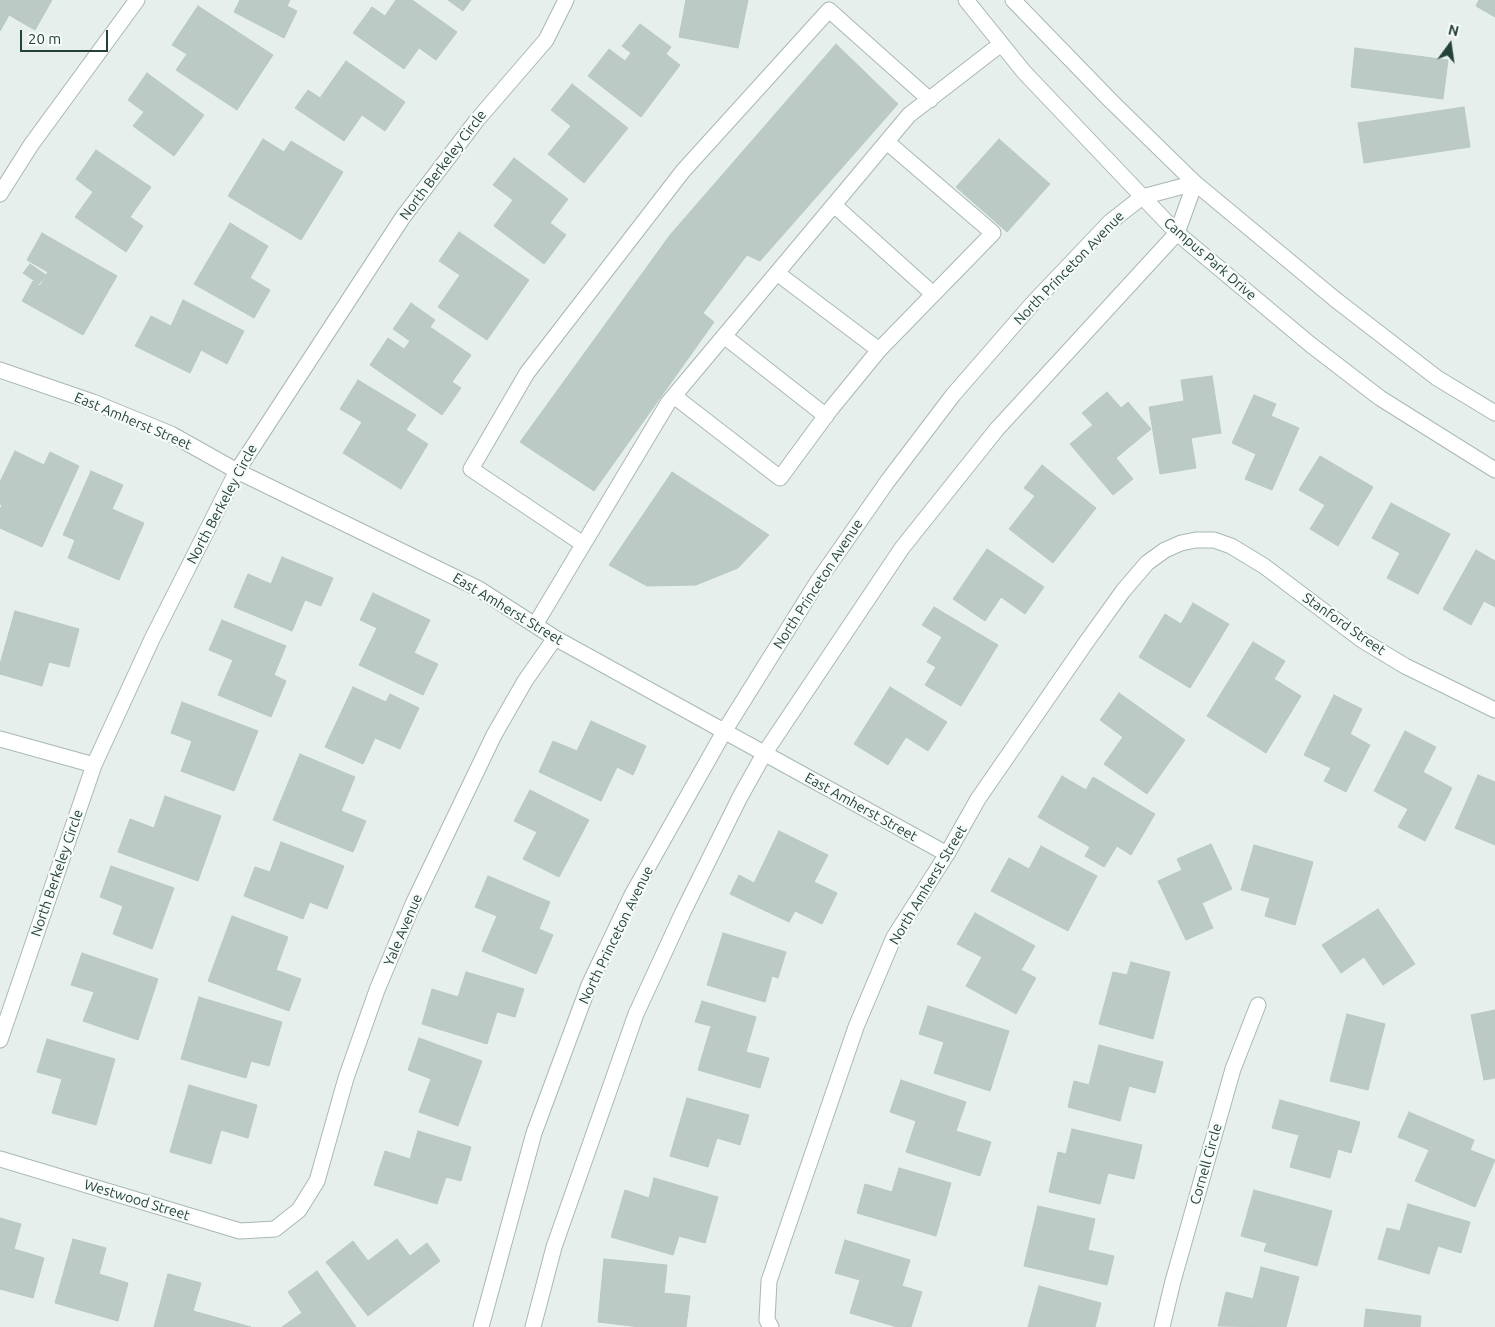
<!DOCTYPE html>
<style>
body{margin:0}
#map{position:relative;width:1495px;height:1327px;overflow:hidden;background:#e6efeb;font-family:Ubuntu,sans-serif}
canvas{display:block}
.north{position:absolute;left:1425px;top:20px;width:50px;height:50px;-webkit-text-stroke:4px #f7fbf9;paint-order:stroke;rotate:14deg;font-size:14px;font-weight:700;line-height:20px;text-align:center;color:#24423a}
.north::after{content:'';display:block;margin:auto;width:18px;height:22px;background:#24423a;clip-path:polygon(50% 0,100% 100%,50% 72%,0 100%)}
.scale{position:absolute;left:20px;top:30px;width:88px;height:22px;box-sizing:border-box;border:2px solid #24423a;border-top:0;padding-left:6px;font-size:15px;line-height:18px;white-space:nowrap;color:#24423a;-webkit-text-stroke:4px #f7fbf9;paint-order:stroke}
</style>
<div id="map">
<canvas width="1495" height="1327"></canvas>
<div class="north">N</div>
<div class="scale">20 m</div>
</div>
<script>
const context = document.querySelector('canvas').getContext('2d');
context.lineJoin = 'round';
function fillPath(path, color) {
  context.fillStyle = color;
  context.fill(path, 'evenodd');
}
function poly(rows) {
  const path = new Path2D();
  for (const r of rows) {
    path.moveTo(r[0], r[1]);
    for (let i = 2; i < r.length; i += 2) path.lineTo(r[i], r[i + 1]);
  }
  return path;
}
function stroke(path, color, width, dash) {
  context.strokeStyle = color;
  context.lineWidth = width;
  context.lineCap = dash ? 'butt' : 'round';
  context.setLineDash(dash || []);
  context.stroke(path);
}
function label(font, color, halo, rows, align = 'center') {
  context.font = font + ' Ubuntu,sans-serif';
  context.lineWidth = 4.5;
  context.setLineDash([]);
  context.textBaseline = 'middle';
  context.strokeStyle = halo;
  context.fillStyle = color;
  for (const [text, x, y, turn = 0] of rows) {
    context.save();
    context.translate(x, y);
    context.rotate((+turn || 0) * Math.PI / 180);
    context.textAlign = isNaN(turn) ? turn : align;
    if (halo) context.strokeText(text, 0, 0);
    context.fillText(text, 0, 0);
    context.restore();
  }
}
const building = poly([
 [0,0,52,0,35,30,9,15,0,31,0,0],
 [240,0,290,0,287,6,297,11,284,38,234,12,240,0],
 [396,0,412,0,457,32,436,60,419,48,404,69,353,33,372,7,385,16,396,0],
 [448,0,471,0,463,11,448,0],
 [686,0,748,0,738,48,679,37,686,0],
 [1479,0,1495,0,1495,17,1476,6,1479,0],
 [198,6,273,55,237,110,176,70,187,54,172,45,198,6],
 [640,24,671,47,666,54,680,65,641,117,588,76,609,49,625,61,631,53,622,46,640,24],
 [836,44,898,104,760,261,747,255,703,313,714,322,594,491,520,442,670,235,836,44],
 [1355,48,1448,60,1443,99,1351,87,1355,48],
 [346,61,405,102,385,131,362,115,344,141,295,108,308,90,320,98,346,61],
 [147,73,204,115,174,156,133,126,144,112,128,100,147,73],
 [572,84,628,128,584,183,548,154,571,126,551,110,572,84],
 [1464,107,1470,147,1364,163,1358,123,1464,107],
 [263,139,284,152,291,141,343,172,301,240,228,196,263,139],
 [999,139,1050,184,1007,232,956,187,999,139],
 [96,150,151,187,130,217,143,226,126,252,75,217,93,192,76,179,96,150],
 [514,158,568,199,550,223,566,235,544,264,494,226,513,200,493,185,514,158],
 [230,223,268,246,250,278,270,290,254,318,194,284,230,223],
 [459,232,529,280,487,340,438,307,460,275,439,261,459,232],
 [42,233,117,276,83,335,22,301,33,281,40,286,48,272,27,260,42,233],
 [30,264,46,275,39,284,23,273,30,264],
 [183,300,244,331,227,364,201,350,190,373,135,346,151,316,171,326,183,300],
 [411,303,435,320,430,327,471,355,452,382,461,388,442,415,370,365,388,338,404,349,410,341,393,329,411,303],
 [1212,376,1221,433,1191,438,1196,468,1160,474,1149,407,1184,401,1181,380,1212,376],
 [358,380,416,415,406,430,428,444,401,489,343,453,362,422,340,409,358,380],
 [1107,392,1121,408,1128,402,1151,429,1116,458,1133,479,1113,495,1070,444,1093,425,1082,413,1107,392],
 [1254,395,1276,404,1271,416,1299,428,1272,490,1245,479,1256,454,1232,443,1254,395],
 [15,451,44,465,50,452,79,466,42,547,0,528,0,510,2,505,0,504,0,482,15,451],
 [1320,456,1373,487,1338,546,1310,529,1325,505,1299,490,1320,456],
 [1042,465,1096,508,1053,563,1009,529,1035,496,1024,488,1042,465],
 [91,471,123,485,112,509,144,523,119,580,68,558,75,540,63,535,91,471],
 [672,472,769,535,738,568,696,585,647,586,609,565,672,472],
 [1391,503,1450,534,1418,594,1387,578,1400,553,1372,538,1391,503],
 [987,549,1044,587,1025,614,1001,597,985,621,953,599,987,549],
 [1476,550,1495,561,1495,607,1484,601,1471,625,1443,609,1476,550],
 [282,557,333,578,321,606,305,600,292,631,234,607,248,574,271,584,282,557],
 [373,593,430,620,414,653,438,664,423,695,359,665,377,628,360,620,373,593],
 [1193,603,1229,624,1190,688,1139,657,1165,614,1181,624,1193,603],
 [934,607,998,645,961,706,925,685,936,667,927,662,942,637,922,625,934,607],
 [15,611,79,629,69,667,49,662,42,686,0,674,0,664,15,611],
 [222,620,286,646,274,675,286,681,271,717,218,695,233,660,209,650,222,620],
 [1253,642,1285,661,1274,679,1301,696,1266,753,1207,716,1253,642],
 [353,687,386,702,390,694,419,708,400,749,375,738,363,764,325,747,353,687],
 [890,687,947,722,928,751,906,737,888,765,854,744,890,687],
 [1119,693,1185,740,1147,794,1104,764,1123,737,1100,720,1119,693],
 [1334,695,1362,709,1350,734,1370,745,1346,792,1324,781,1331,768,1304,755,1334,695],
 [182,702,258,731,234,791,181,771,192,741,171,733,182,702],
 [591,721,646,746,633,775,617,767,601,801,539,772,553,741,577,751,591,721],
 [1405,731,1436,747,1423,772,1452,788,1425,841,1398,827,1408,809,1374,791,1405,731],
 [300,754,355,777,341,811,366,821,353,852,273,820,300,754],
 [1478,775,1495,782,1495,845,1455,828,1478,775],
 [1062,776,1086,790,1093,777,1155,814,1131,855,1117,846,1104,867,1085,856,1090,847,1038,817,1062,776],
 [530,790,589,820,559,877,523,859,537,832,514,821,530,790],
 [165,796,221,816,198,881,118,852,130,819,154,828,165,796],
 [779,831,828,855,814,882,837,893,822,924,795,911,789,922,730,894,739,875,754,883,779,831],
 [281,842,344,866,327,909,310,902,303,919,244,896,255,867,270,872,281,842],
 [1211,844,1232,889,1202,903,1213,928,1186,940,1158,881,1182,870,1177,859,1211,844],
 [1254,845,1313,862,1295,925,1265,916,1270,898,1241,890,1254,845],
 [1041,846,1097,876,1068,931,991,891,1009,858,1029,869,1041,846],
 [111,866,174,888,152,949,113,934,123,906,100,897,111,866],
 [488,876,550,902,539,929,553,935,536,974,482,951,497,916,475,907,488,876],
 [1378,909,1415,964,1383,985,1364,957,1341,973,1322,945,1378,909],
 [975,913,1035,946,1021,970,1036,978,1016,1014,966,986,982,957,957,944,975,913],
 [232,916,288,937,276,970,301,979,289,1011,208,981,232,916],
 [723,933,786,952,778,978,772,976,765,1002,707,985,723,933],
 [82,953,158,979,138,1040,83,1021,94,992,71,985,82,953],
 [1131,962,1170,972,1153,1039,1099,1024,1113,972,1127,975,1131,962],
 [466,972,524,989,515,1017,497,1012,487,1044,422,1024,432,989,458,997,466,972],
 [199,997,282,1022,269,1066,251,1061,246,1078,181,1059,199,997],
 [702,1001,756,1017,746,1052,769,1058,760,1088,698,1070,711,1026,695,1022,702,1001],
 [928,1006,1009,1031,990,1091,934,1073,944,1042,919,1034,928,1006],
 [1495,1010,1495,1078,1484,1080,1471,1015,1495,1010],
 [1347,1014,1385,1024,1368,1090,1330,1081,1347,1014],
 [419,1038,482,1061,458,1126,419,1112,431,1079,408,1070,419,1038],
 [47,1039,115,1059,96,1125,52,1113,62,1079,37,1072,47,1039],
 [1099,1045,1163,1062,1155,1093,1129,1086,1120,1121,1068,1107,1074,1081,1089,1085,1099,1045],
 [901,1080,966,1102,956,1131,991,1142,980,1176,906,1152,916,1121,890,1112,901,1080],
 [189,1085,257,1105,248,1138,221,1130,211,1164,170,1152,189,1085],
 [687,1098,749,1115,740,1145,717,1138,708,1167,670,1156,687,1098],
 [1280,1100,1360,1122,1351,1153,1338,1149,1330,1178,1290,1167,1299,1135,1272,1128,1280,1100],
 [1409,1112,1474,1140,1470,1150,1495,1160,1475,1207,1415,1181,1429,1150,1398,1137,1409,1112],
 [1072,1129,1142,1145,1134,1179,1108,1173,1100,1204,1049,1192,1058,1152,1066,1154,1072,1129],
 [418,1131,471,1147,461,1181,446,1177,437,1204,374,1185,385,1151,410,1159,418,1131],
 [899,1168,951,1183,936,1236,857,1213,865,1184,892,1192,899,1168],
 [654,1178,718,1197,705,1243,679,1236,673,1255,611,1237,625,1190,649,1198,654,1178],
 [1254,1190,1332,1211,1317,1266,1264,1251,1267,1243,1241,1236,1254,1190],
 [1408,1204,1470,1222,1461,1253,1438,1246,1429,1274,1378,1259,1387,1228,1400,1231,1408,1204],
 [1038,1206,1095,1219,1088,1250,1114,1256,1107,1285,1024,1266,1038,1206],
 [0,1218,21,1224,14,1249,44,1258,33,1298,0,1289,0,1218],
 [73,1239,106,1248,99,1274,128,1283,118,1321,55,1303,73,1239],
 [397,1239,410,1256,427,1243,440,1261,368,1316,326,1262,353,1241,368,1261,397,1239],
 [845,1240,910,1260,902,1286,922,1292,911,1327,897,1327,850,1313,860,1280,835,1273,845,1240],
 [604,1259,667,1265,664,1293,690,1296,686,1327,640,1327,598,1322,604,1259],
 [1261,1267,1299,1277,1286,1327,1218,1326,1226,1292,1253,1299,1261,1267],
 [317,1271,356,1327,282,1327,302,1313,288,1292,317,1271],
 [168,1274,201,1283,193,1311,251,1327,154,1327,168,1274],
 [1039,1286,1101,1303,1095,1327,1028,1327,1039,1286],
 [1366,1309,1421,1316,1420,1327,1364,1327,1366,1309]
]);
fillPath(building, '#bbcac4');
stroke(building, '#b8c9c2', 1);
const minor = poly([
 [966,0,1024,72,1177,233,1311,345,1380,398,1495,470],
 [1013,0,1111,101,1195,183,1336,300,1437,378,1495,413],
 [0,194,31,145,137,0],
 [834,205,932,293],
 [777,273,879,350],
 [724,336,826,416],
 [0,370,93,402,171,434,237,471,479,589,555,638,947,854],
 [674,396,780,478,830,410,879,350,993,233,887,142],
 [583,544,471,469,527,373,683,171,829,10,930,100],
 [535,625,668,403,909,115,1001,44],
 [0,739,94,765],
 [0,1040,94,765,152,639,237,471,403,217,477,120,546,40,566,0],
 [0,1159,240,1231,275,1229,299,1210,317,1181,346,1078,377,990,413,904,494,735,525,681,555,638],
 [481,1327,534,1133,589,985,632,895,725,730,818,581,887,482,953,395,1033,303,1110,222,1142,197,1195,183],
 [533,1327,554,1247,636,1014,683,912,740,797,764,754,902,548,997,429,1177,233,1195,183],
 [771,1327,767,1320,769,1281,856,1027,894,937,947,854,978,799,1085,644,1123,591,1147,563,1165,550,1181,543,1196,540,1214,540,1231,546,1264,566,1362,640,1405,666,1495,710],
 [1162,1327,1173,1281,1233,1069,1258,1005]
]);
stroke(minor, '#a8b8b2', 17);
stroke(minor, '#fff', 15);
label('14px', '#24423a', '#f7fbf9', [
 ["North Berkeley Circle",443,165,-53],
 ["Campus Park Drive",1210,259,41],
 ["North Princeton Avenue",1069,268,-46],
 ["East Amherst Street",133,421,23],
 ["North Berkeley Circle",222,504,-62],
 ["North Princeton Avenue",818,584,-57],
 ["East Amherst Street",508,609,31],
 ["Stanford Street",1344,624,35],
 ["East Amherst Street",861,807,29],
 ["North Berkeley Circle",57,873,-71],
 ["North Amherst Street",928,885,-59],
 ["Yale Avenue",403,930,-67],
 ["North Princeton Avenue",616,935,-64],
 ["Cornell Circle",1206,1164,-74],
 ["Westwood Street",137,1200,17]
]);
</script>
